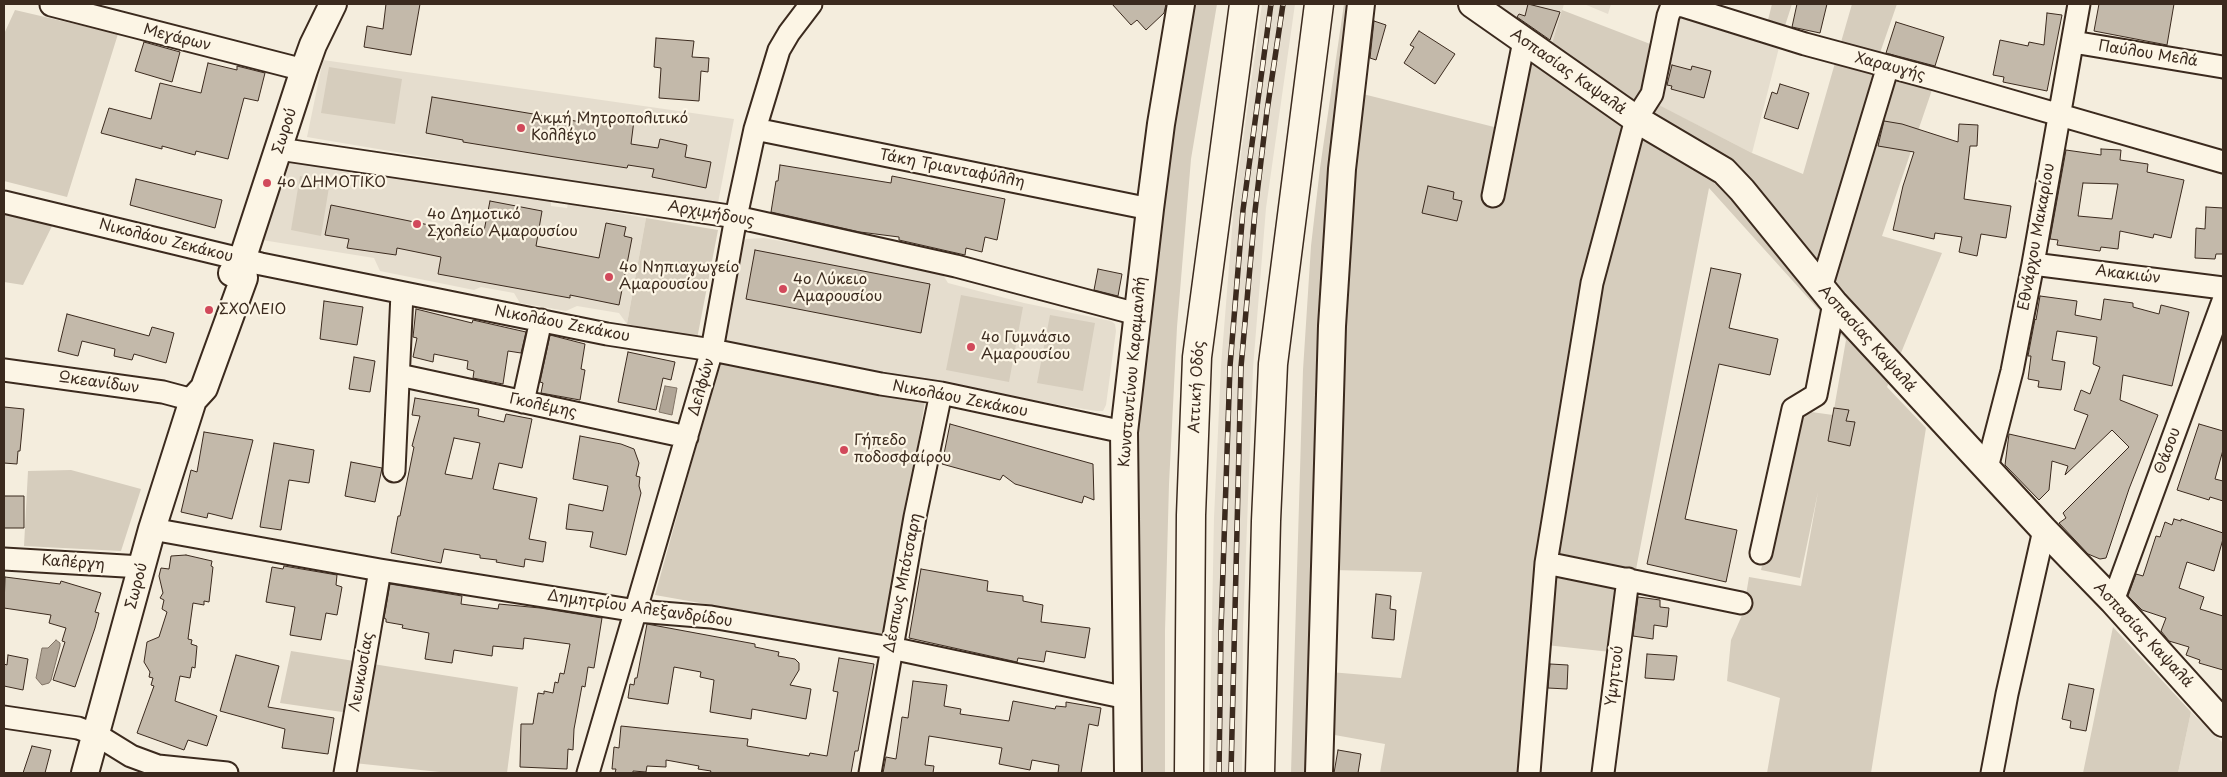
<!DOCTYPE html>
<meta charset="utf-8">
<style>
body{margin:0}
#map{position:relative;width:2227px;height:777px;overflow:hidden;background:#f4eddd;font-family:"Playpen Sans",sans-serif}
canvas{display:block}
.frame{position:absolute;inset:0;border:5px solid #3b2a1e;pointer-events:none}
</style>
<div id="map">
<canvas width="2227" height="777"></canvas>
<div class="frame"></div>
</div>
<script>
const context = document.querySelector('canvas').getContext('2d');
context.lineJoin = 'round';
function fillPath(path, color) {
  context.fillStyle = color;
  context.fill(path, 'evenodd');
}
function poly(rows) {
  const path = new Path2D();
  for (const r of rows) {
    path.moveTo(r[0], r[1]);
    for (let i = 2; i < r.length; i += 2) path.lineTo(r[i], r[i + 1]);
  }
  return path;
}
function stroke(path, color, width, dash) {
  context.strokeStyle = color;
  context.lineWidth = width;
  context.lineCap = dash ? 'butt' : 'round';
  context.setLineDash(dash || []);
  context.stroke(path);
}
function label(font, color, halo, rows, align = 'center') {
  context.font = font + ' "Playpen Sans",sans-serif';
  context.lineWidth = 4.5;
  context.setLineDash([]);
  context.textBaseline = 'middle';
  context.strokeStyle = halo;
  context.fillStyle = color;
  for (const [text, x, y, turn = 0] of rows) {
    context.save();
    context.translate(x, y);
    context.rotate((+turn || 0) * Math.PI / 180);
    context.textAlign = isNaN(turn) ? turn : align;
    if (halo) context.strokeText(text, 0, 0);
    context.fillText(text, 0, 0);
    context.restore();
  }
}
fillPath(poly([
 [1262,4,1295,4,1266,208,1253,368,1243,630,1242,773,1209,773,1214,518,1221,366,1234,205],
 [1501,4,1564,4,1547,60,1498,14],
 [1584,4,1611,4,1608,14],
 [1679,4,1783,32,1752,153,1656,104],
 [323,60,734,119,718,203,561,180,307,137],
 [291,158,551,200,551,206,567,208,568,204,646,218,627,324,619,313,577,306,566,311,520,303,514,293,481,287,474,290,380,271,374,258,262,240],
 [764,238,940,270,948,283,1024,303,1111,321,1115,324,1116,331,1106,405,1103,411,1096,411,1036,401,878,372,728,342,720,333,742,243,746,239],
 [2191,712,2223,743,2223,773,2178,773]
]), '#e5ddce');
fillPath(poly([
 [1189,4,1217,4,1191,159,1177,327,1169,484,1165,631,1165,773,1132,773,1127,472],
 [1344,4,1353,4,1309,773,1291,773,1303,370,1311,246,1320,168],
 [1772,4,1792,4,1783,32,1766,28],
 [1852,4,1897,4,1873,73,1932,90,1882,236,1942,253,1887,387,1926,428,1871,773,1767,773,1780,698,1727,681,1731,640,1743,613,1749,577,1801,586,1818,492,1800,578,1761,570,1797,410,1833,415,1846,340,1709,188,1620,653,1546,645,1540,773,1380,773,1385,744,1329,734,1330,672,1401,678,1422,572,1332,570,1355,92,1506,130,1524,50,1547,60,1562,10,1671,52,1657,104,1752,153,1803,174],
 [15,10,118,34,67,197,4,181,4,34],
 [329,67,402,79,395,124,321,113],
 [300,176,330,181,321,236,291,230],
 [4,209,54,222,23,285,4,282],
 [646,218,718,230,697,339,627,324],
 [961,295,1023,307,1009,382,946,370],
 [1050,315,1095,323,1083,391,1037,383],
 [721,358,925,401,886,636,655,595],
 [71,470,141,489,121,551,24,546,28,471],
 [2113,627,2191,712,2178,773,2083,773],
 [291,651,518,687,507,773,449,773,354,763,363,715,280,703]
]), '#d6cdbd');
const water = poly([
 [665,386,677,388,672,415,659,412,665,386],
 [56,640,60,643,60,646,51,680,49,683,42,685,36,678,42,648,48,648,56,640]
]);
fillPath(water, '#b0a596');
stroke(water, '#817466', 1);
const building = poly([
 [386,4,420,4,411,55,364,47,367,26,383,29,386,4],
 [1112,4,1166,4,1164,13,1146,30,1137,20,1131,25,1112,4],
 [1528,4,1560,12,1550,40,1517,17,1519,14,1525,16,1528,4],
 [1797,4,1827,4,1820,33,1792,27,1797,4],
 [2099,4,2174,4,2167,45,2094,31,2099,4],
 [2047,13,2062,15,2047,91,2003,82,2004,77,1993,75,2000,40,2028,46,2029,42,2044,45,2047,13],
 [1374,21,1386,25,1376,60,1370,58,1374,21],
 [1896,22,1944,37,1935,66,1886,53,1896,22],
 [1419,31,1455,54,1435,84,1404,63,1414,47,1410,45,1419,31],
 [656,38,694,41,692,57,709,58,708,72,701,71,699,101,659,98,661,68,654,67,656,38],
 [144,42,180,52,172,82,135,71,144,42],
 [208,63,237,70,237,66,265,73,258,101,244,98,228,159,196,151,195,155,162,146,162,149,101,133,109,108,151,119,160,83,201,93,208,63],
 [1672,65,1691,70,1692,66,1711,71,1704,98,1671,89,1672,86,1667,85,1672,65],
 [1780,84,1809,93,1798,129,1764,118,1772,92,1777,94,1780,84],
 [432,97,581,122,582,112,634,120,631,144,658,148,660,139,687,145,685,157,711,162,706,188,652,177,654,169,628,165,627,168,555,157,463,142,463,140,426,133,432,97],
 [1884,121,1902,124,1958,142,1959,124,1978,125,1977,146,1970,146,1964,199,2011,206,2006,238,1981,234,1977,256,1959,252,1962,237,1935,233,1934,239,1893,230,1903,186,1914,152,1878,146,1884,121],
 [2101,149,2121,150,2120,160,2148,164,2147,172,2184,180,2171,238,2154,234,2153,238,2120,231,2118,249,2101,247,2100,251,2057,245,2058,240,2050,239,2066,150,2101,155,2101,149],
 [2083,183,2118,184,2112,219,2078,216,2083,183],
 [780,165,891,183,892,176,1005,199,997,240,985,237,982,252,966,248,965,255,899,240,899,237,860,232,771,212,776,181,778,181,780,165],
 [136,179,222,200,215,228,130,205,136,179],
 [1428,186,1454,192,1453,199,1462,201,1457,221,1422,213,1428,186],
 [490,201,542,211,536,246,599,258,606,223,626,227,624,236,632,238,619,305,570,295,570,298,438,274,441,257,397,248,396,255,347,248,349,239,325,235,331,205,483,236,490,201],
 [2206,207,2223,208,2223,254,2216,254,2215,259,2195,258,2196,228,2205,229,2206,207],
 [755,250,930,284,921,333,746,299,755,250],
 [1711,268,1741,274,1729,328,1778,339,1770,375,1719,364,1685,519,1737,530,1726,582,1647,564,1711,268],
 [1098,269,1122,274,1118,296,1094,290,1098,269],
 [2040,296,2077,301,2075,315,2101,320,2104,299,2133,303,2133,307,2159,314,2161,305,2189,312,2172,386,2123,375,2120,400,2158,415,2129,489,2106,558,2100,559,2088,554,2059,523,2066,518,2063,513,2129,447,2112,430,2065,475,2068,466,2052,461,2049,490,2039,500,2005,465,2009,434,2075,449,2088,415,2074,410,2081,390,2090,394,2100,367,2093,364,2097,337,2057,331,2052,360,2065,362,2061,390,2038,387,2039,381,2028,379,2031,356,2028,356,2035,319,2036,320,2040,296],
 [324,301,363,307,357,345,320,339,324,301],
 [416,309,472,323,473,320,526,332,521,353,508,351,503,384,473,378,474,371,467,369,468,361,434,354,433,362,413,357,417,338,413,337,416,309],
 [67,314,149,336,152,327,174,333,166,363,134,354,132,360,114,356,115,349,82,341,78,356,58,351,67,314],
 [550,335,585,344,581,369,585,370,580,400,541,393,543,383,540,382,550,335],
 [628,352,675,362,671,380,663,378,656,410,618,402,628,352],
 [354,357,375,361,370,392,349,389,354,357],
 [415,398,479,409,478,416,504,422,506,414,532,419,522,468,499,463,493,489,537,498,529,539,546,542,543,562,525,559,524,567,496,562,497,560,480,558,480,555,444,549,441,563,391,553,398,516,400,516,414,447,412,446,420,416,412,415,415,398],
 [454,438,480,443,472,479,445,474,454,438],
 [4,407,24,409,20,451,18,451,17,464,4,463,4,407],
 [1834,408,1849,410,1846,421,1855,422,1850,446,1828,441,1834,408],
 [950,424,1093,464,1094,500,1084,496,1082,503,1015,484,1003,475,1000,480,942,464,950,424],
 [2199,424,2223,431,2223,450,2215,479,2223,481,2223,501,2210,497,2209,500,2177,490,2199,424],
 [204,432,253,440,232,519,208,513,207,518,181,512,191,470,197,472,204,432],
 [580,436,621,444,634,449,639,463,636,476,640,477,639,486,641,493,626,555,590,547,593,532,566,529,569,504,603,511,608,486,573,479,580,436],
 [274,443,314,450,309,483,289,480,281,530,260,527,274,443],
 [351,462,382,468,375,502,345,496,351,462],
 [4,496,24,496,24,528,4,528,4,496],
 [2174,519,2181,521,2181,519,2223,533,2223,539,2214,571,2187,562,2179,588,2204,597,2200,609,2223,616,2223,670,2199,663,2200,660,2186,655,2189,647,2169,641,2161,631,2166,618,2142,610,2128,596,2136,574,2143,576,2156,536,2160,537,2165,522,2172,525,2174,519],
 [186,555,212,561,211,566,213,567,209,602,204,601,204,605,193,603,188,639,192,640,191,644,197,646,195,668,192,667,190,678,180,676,175,701,217,716,207,746,188,740,184,750,137,733,154,686,151,685,153,678,149,677,150,672,144,662,147,642,159,637,167,612,162,609,164,600,160,598,163,593,159,576,161,568,169,569,171,556,186,555],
 [284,566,337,575,336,585,342,587,337,615,326,613,321,640,290,635,295,607,266,602,272,567,283,569,284,566],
 [921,569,988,581,987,591,1023,596,1023,601,1043,605,1041,622,1090,628,1085,658,1046,651,1044,662,1018,658,1017,662,909,638,921,569],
 [5,577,60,584,61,581,101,593,95,612,99,613,95,628,75,687,53,680,65,642,62,641,66,628,49,623,51,615,4,608,5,577],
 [390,584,462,596,461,604,498,609,499,604,540,608,602,618,594,668,588,667,585,687,582,686,574,729,573,750,568,749,567,769,520,767,521,724,533,724,538,693,544,694,544,691,553,693,555,682,558,683,560,673,564,674,570,644,524,638,523,649,493,646,492,656,454,650,452,663,425,659,429,633,402,628,403,625,386,622,386,619,384,618,390,584],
 [1376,594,1391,596,1390,609,1396,610,1394,640,1372,638,1376,594],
 [1638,597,1660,600,1660,607,1669,608,1667,627,1654,625,1653,639,1633,636,1638,597],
 [647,624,755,644,755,647,779,652,778,656,795,659,799,663,799,670,790,685,811,689,806,719,752,709,751,719,710,712,714,680,700,677,701,672,674,667,668,704,628,698,630,684,634,685,635,678,637,678,647,624],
 [1647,654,1677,656,1674,680,1645,678,1647,654],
 [8,655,28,659,23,690,4,686,4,664,7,665,8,655],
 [236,655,279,666,268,707,334,718,328,754,282,748,285,729,220,711,236,655],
 [839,658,874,664,858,751,855,751,851,773,710,773,711,771,698,769,699,766,666,760,666,767,647,766,646,772,633,771,633,773,615,773,616,769,612,769,614,747,619,748,621,726,748,739,747,746,809,756,810,753,827,756,838,692,833,691,839,658],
 [1550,664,1568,665,1567,689,1548,688,1550,664],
 [913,681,947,685,944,706,961,709,960,714,1009,721,1013,701,1055,709,1056,706,1066,707,1066,702,1101,708,1098,726,1089,724,1081,773,1058,773,1059,765,1032,760,1030,770,999,764,1002,748,929,736,925,765,934,766,933,773,883,773,886,757,896,759,902,717,908,718,913,681],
 [2069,684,2094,689,2086,731,2070,728,2071,721,2062,719,2069,684],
 [32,746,51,750,45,773,23,773,32,746],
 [1338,750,1361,754,1358,773,1334,773,1338,750]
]);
fillPath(building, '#c3b9aa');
stroke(building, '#3b2a1e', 1);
const minor = poly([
 [51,5,304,70],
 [2073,42,2223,67],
 [755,129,1150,209],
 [279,149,736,217,956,266,1137,314],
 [1493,196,1524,41],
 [4,202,261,264,607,334,712,350,881,384,941,393,1124,432],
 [2033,264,2223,288],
 [1821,288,1888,66],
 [4,370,163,392,193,400],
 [399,375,687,437],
 [523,402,541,320],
 [1987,468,2012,371,2033,264,2079,4],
 [394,471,402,293],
 [152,529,380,570,637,611,711,617,891,648,1127,698],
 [1761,553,1793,409,1816,395,1834,303],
 [4,559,142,567],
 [1546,563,1741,603],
 [2113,601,2223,301],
 [4,717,78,728,97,735,131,756,158,766,227,773],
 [345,773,380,570],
 [588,773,712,350,736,217,755,129,779,50,789,33,811,4],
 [870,773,915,517,941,393],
 [1529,773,1546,563,1592,283,1636,119,1652,94,1668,16,1671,8,1680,5,1805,44,1935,79,2223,162],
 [1603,773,1628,579],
 [1992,773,2007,694,2044,530]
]);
const tertiary = poly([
 [1472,4,1636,119,1724,171,1742,190,1834,303,2044,530,2113,601,2223,723],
 [232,273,242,260,304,70,313,45,333,4],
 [85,773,152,529,193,400,204,388,244,278,242,260],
 [1128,773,1124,432,1150,209,1161,124,1181,4],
 [1319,773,1332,326,1342,169,1361,4]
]);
const motorway = poly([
 [1189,773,1191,515,1197,357,1244,4],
 [1260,773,1266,521,1273,364,1319,4]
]);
stroke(minor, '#3b2a1e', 25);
stroke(tertiary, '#3b2a1e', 30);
stroke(motorway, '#3b2a1e', 31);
stroke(minor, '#fcf5e5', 21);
stroke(tertiary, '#fcf5e5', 26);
stroke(motorway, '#fcf5e5', 28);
const rail = poly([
 [1219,773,1221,629,1230,366,1243,210,1271,4],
 [1231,773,1241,367,1255,211,1267,111,1283,4]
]);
stroke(rail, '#3b2a1e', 5.5);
stroke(rail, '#fcf5e5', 4, [11]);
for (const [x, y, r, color] of [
 [521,128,5,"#d1495b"],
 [267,183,5,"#d1495b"],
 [417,224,5,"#d1495b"],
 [609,277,5,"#d1495b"],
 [783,289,5,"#d1495b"],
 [209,310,5,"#d1495b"],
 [971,347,5,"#d1495b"],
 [844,450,5,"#d1495b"]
]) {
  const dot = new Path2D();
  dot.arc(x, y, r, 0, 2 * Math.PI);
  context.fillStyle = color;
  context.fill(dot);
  stroke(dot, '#fcf5e5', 2);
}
label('15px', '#3b2a1e', '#fcf5e5', [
 ["Μεγάρων",177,38,14],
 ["Παύλου Μελά",2148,54,9],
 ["Χαραυγής",1890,67,15],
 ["Ασπασίας Καψαλά",1568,72,35],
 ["Σωρού",285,131,-72],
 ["Τάκη Τριανταφύλλη",952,169,11],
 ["Αρχιμήδους",711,214,10],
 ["Εθνάρχου Μακαρίου",2037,237,-80],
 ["Νικολάου Ζεκάκου",166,241,14],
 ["Ακακιών",2128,275,7],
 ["Νικολάου Ζεκάκου",562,324,11],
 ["Ασπασίας Καψαλά",1867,339,48],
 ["Κωνσταντίνου Καραμανλή",1133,372,-85],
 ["Ωκεανίδων",99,383,8],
 ["Δελφών",702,387,-74],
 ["Αττική Οδός",1197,387,-87],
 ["Νικολάου Ζεκάκου",960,399,11],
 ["Γκολέμης",543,406,12],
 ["Θάσου",2168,451,-70],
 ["Καλέργη",73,563,4],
 ["Δέσπως Μπότσαρη",903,583,-79],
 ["Σωρού",137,586,-75],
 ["Δημητρίου Αλεξανδρίδου",640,609,8],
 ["Ασπασίας Καψαλά",2143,635,47],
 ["Λευκωσίας",362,672,-80],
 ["Υμηττού",1615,676,-83]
]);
label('15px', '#3b2a1e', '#fcf5e5', [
 ["Ακμή Μητροπολιτικό",531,119],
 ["Κολλέγιο",531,136],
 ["4ο ΔΗΜΟΤΙΚΟ",277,183],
 ["4ο Δημοτικό",427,215],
 ["Σχολείο Αμαρουσίου",427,232],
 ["4ο Νηπιαγωγείο",619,268],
 ["Αμαρουσίου",619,285],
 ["4ο Λύκειο",793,280],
 ["Αμαρουσίου",793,297],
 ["ΣΧΟΛΕΙΟ",219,310],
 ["4ο Γυμνάσιο",981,338],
 ["Αμαρουσίου",981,355],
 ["Γήπεδο",854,441],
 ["ποδοσφαίρου",854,458]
], 'left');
</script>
